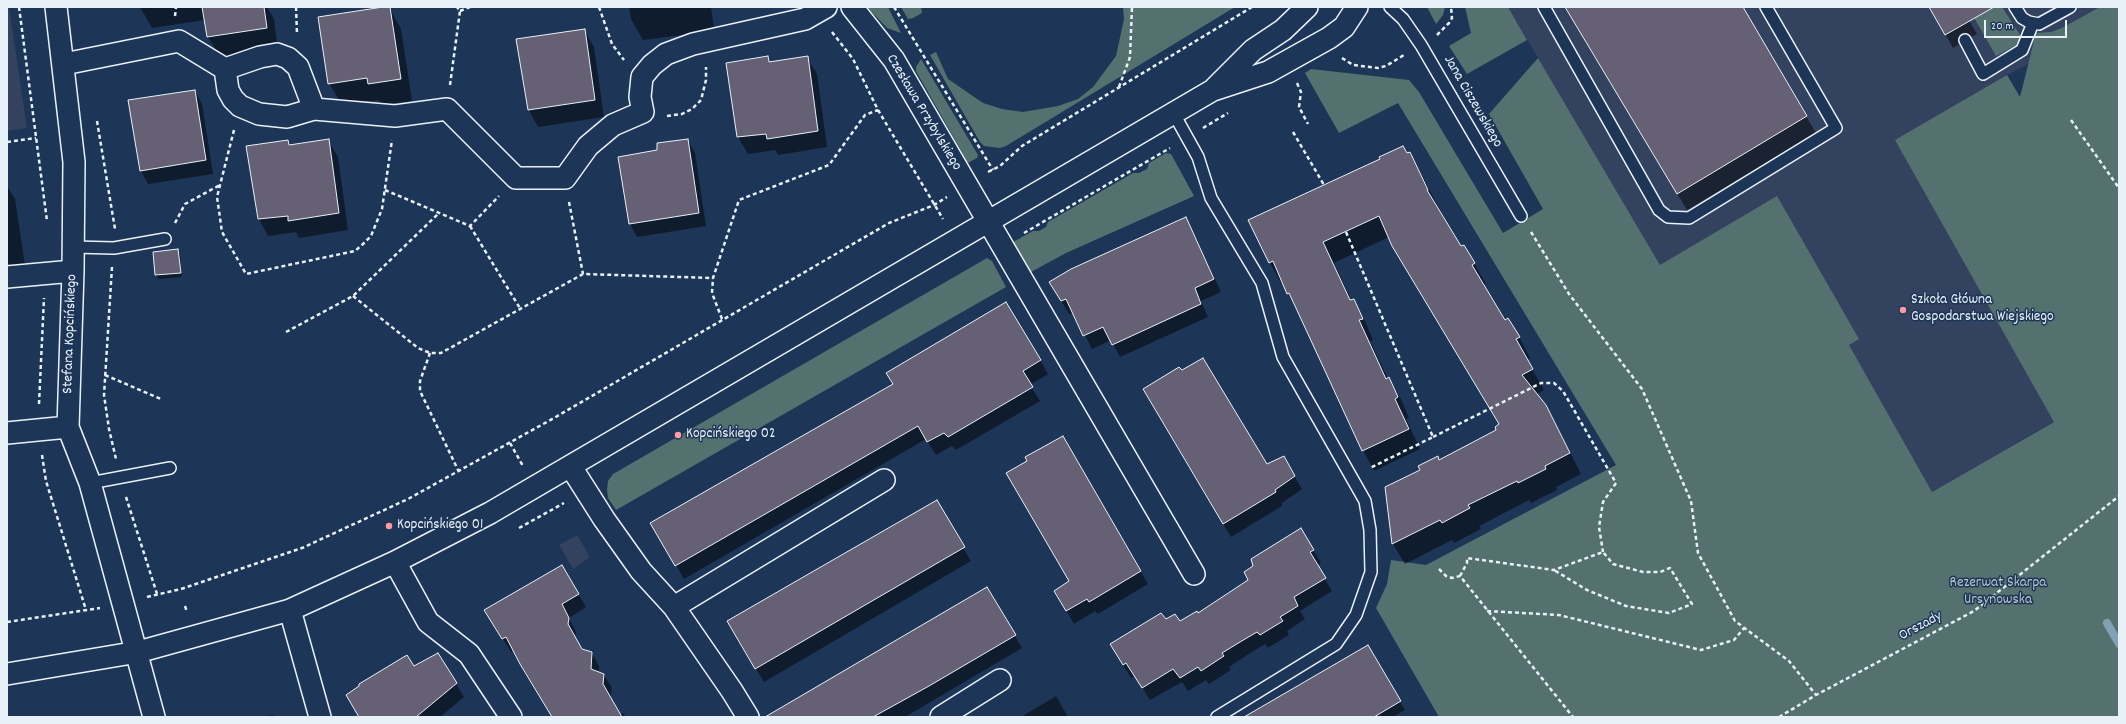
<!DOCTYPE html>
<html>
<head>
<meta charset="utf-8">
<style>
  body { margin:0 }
  #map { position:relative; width:2126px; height:724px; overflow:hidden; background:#1d3557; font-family:Dekko,sans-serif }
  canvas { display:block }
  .frame { position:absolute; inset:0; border:8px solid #e8f1f8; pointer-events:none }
  .scale { position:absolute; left:1984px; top:20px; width:83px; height:18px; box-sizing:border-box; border:2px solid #e8f1f8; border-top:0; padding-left:5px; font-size:12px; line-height:14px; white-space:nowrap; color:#e8f1f8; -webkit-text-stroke:3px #1d3557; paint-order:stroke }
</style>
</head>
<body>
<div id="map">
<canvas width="2126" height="724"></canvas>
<div class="frame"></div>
<div class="scale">20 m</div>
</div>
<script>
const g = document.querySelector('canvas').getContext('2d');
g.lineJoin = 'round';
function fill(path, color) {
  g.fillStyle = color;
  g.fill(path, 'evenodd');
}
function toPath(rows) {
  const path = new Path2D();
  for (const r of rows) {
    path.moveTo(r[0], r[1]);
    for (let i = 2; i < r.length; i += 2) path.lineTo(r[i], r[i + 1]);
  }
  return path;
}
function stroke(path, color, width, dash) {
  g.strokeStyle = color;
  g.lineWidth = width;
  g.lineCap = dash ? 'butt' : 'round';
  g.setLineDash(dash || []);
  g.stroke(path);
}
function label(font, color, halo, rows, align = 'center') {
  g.font = font + ' Dekko,sans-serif';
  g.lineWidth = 3;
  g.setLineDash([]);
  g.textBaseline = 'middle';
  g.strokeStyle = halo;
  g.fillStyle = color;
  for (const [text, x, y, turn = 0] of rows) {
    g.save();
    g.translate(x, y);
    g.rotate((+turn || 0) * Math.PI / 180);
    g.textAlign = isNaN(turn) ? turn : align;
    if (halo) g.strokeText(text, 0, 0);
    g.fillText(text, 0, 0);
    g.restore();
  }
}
const built = toPath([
  [7,7,9,7,27,128,7,131],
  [1508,7,2119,7,2043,60,2029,64,2007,75,2020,97,2119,384,1932,492,1713,355],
  [577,535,590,557,573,569,559,545]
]);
const green = toPath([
  [867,7,888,7,901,33,887,28],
  [901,7,921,7,922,13,913,18,908,19],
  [1123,7,1235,7,1006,146,1000,148,984,146,980,142,930,55,936,52,948,79,983,103,1002,109,1023,112,1058,106,1078,99,1093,87,1116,56,1124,19],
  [1427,7,1445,7,1443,15,1436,24],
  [1465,7,1508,7,1527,40,1467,74,1449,46,1471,33],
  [1968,7,2002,7,2024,41,1996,56],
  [2100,7,2119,7,2119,717,1439,717,1376,608,1387,584,1391,560,1426,565,1616,465,1398,103,1339,133,1305,73,1311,69,1409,80,1419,92,1503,233,1543,209,1489,114,1538,58,1660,265,1777,196,1859,339,1849,345,1932,492,2054,422,1895,140,2007,75,2020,97,2036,33,2051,32,2062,28],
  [921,59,978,155,977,158,968,163,916,71,916,67],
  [1166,153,1171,154,1194,196,1066,253,1031,272,1013,242,1033,231,1039,231,1046,227,1048,222,1133,173,1139,173,1147,169,1149,163],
  [987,258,992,261,1006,287,616,510,608,498,607,490,608,481,613,474]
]);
const shadow = toPath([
  [140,7,267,7,274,19,278,50,221,58,208,37,205,20,152,28],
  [389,7,401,29,412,101,382,105,378,100,342,105,329,83],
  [629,7,711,7,715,36,684,41,681,35,643,40,631,19],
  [1566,7,1741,7,1816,133,1687,210],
  [1930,7,1961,7,1977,34,1953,48],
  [584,30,594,47,604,117,538,127,529,110,518,40],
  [767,57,770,63,807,58,817,74,827,147,778,155,775,150,748,154,738,137,727,64],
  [195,91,202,104,213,174,148,184,141,171],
  [328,140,338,157,348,230,299,238,296,232,268,236,259,219,248,146,288,141,291,146],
  [688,140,695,153,706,226,637,237,630,224,658,151],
  [1410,153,1460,248,1464,246,1486,284,1483,286,1505,322,1519,337,1530,358,1527,360,1544,390,1536,395,1557,427,1581,474,1556,487,1557,490,1531,503,1529,500,1479,526,1481,529,1454,543,1452,540,1405,564,1393,544,1386,488,1497,430,1500,425,1389,237,1334,263,1352,301,1353,300,1365,321,1373,340,1370,341,1388,379,1401,399,1409,418,1406,419,1420,449,1374,471,1363,450,1299,313,1283,282,1281,283,1270,263,1250,220],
  [7,186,15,199,26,272,7,275],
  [1186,218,1221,292,1201,301,1208,317,1120,357,1111,340,1092,349,1074,313,1069,314,1050,282],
  [178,250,180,254,182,277,159,279,156,275,154,253],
  [1040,360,1048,374,1030,385,1040,401,956,450,952,446,936,455,926,439,684,579,652,523,894,384],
  [1181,372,1266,466,1283,457,1302,489,1282,503,1282,506,1231,537,1144,390],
  [1062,437,1148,584,1098,614,1095,611,1074,624,1055,591,1070,582],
  [936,502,971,561,764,682,728,622],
  [1301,530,1321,563,1317,566,1332,591,1300,611,1305,619,1287,631,1289,635,1268,648,1265,644,1247,655,1229,667,1231,670,1209,684,1206,680,1188,691,1182,682,1150,700,1135,676,1131,678,1119,658,1165,621,1180,623,1197,614,1249,580],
  [562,566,586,607,569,618,576,632,575,638,582,650,592,653,599,666,599,673,604,675,612,688,609,704,574,717,553,717,514,650,511,652,493,623],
  [987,588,1022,648,905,717,783,717],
  [1367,646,1405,710,1393,717,1246,717],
  [438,654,464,697,440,717,360,717,414,668],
  [1056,696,1068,717,1021,717],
  [623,713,626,717,616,717],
  [274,715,275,717,258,717]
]);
const stream = toPath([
  [2107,623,2119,644]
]);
const building = toPath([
  [202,7,264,7,267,28,207,37,202,7],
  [383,7,390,7,401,79,368,84,367,78,328,84,318,17,383,7],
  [1565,7,1743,7,1807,116,1677,194,1565,7],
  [1929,7,1994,7,1945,35,1929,7],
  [585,29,595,100,528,110,516,39,585,29],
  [768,56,769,62,808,56,818,131,767,139,766,134,737,137,726,63,768,56],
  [195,90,206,160,140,171,128,100,195,90],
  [329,139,339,213,288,221,288,216,258,219,246,146,288,140,289,145,329,139],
  [688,139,699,213,629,224,618,157,657,150,657,143,688,139],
  [1403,146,1407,153,1410,152,1428,190,1427,190,1461,246,1464,245,1475,263,1472,265,1505,320,1508,318,1520,337,1516,339,1533,369,1522,375,1546,405,1570,453,1545,466,1546,469,1518,483,1517,481,1468,505,1470,508,1442,523,1440,520,1392,544,1385,487,1420,470,1418,466,1438,456,1439,460,1496,430,1495,427,1499,424,1392,246,1379,216,1323,242,1350,300,1354,299,1363,319,1359,320,1386,379,1389,377,1398,397,1395,399,1409,429,1362,451,1289,293,1287,294,1273,261,1269,263,1248,220,1380,159,1379,157,1403,146],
  [1186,217,1214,279,1195,288,1201,304,1112,345,1103,327,1083,336,1066,299,1061,301,1049,282,1071,269,1186,217],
  [178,249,181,273,155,275,153,252,178,249],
  [1006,302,1041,360,1023,371,1033,387,948,437,944,433,927,442,918,426,675,566,650,523,893,384,886,373,1006,302],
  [1203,358,1267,464,1284,456,1295,476,1275,490,1276,492,1223,524,1143,389,1179,367,1182,370,1203,358],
  [1063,436,1141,571,1089,602,1087,599,1066,611,1054,591,1069,581,1006,473,1027,461,1025,457,1063,436],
  [937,500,965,547,755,669,727,621,937,500],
  [1301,528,1314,550,1310,552,1326,578,1294,597,1298,606,1280,617,1283,621,1260,635,1257,632,1240,642,1222,653,1224,656,1201,671,1198,667,1180,678,1173,669,1142,688,1126,663,1123,665,1110,644,1161,613,1166,619,1175,614,1180,621,1197,611,1198,613,1248,580,1244,572,1253,566,1251,559,1301,528],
  [562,565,579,594,562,604,569,618,568,624,582,649,592,652,591,669,604,674,603,684,622,717,552,717,520,664,506,637,502,639,484,610,562,565],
  [987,587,1016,635,929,686,873,717,765,717,987,587],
  [1368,645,1401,701,1374,717,1244,717,1368,645],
  [438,653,457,683,416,717,359,717,346,695,359,686,359,684,407,655,414,666,438,653]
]);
const path = toPath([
  [19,7,47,221],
  [296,7,297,34],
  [599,7,612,44,624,60],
  [894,7,993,170],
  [460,11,470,7],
  [175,16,176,7],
  [832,32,853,59,878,110,943,219],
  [1437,35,1449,23,1452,18,1451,7],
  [1342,58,1353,65,1378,68,1386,66,1404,55],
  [1297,83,1301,92,1299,107,1308,124],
  [450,85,460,11,457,7],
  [1119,87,1130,57,1132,7],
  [667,116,682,114,692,109,701,100,706,80,706,67],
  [2071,120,2119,188],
  [97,121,115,229],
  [1203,128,1228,113],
  [234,130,217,197,222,232,246,274,355,251,363,244,371,236,382,209,392,140],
  [1293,132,1324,185],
  [7,142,36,138],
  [988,172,1000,166,1022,146,1252,7],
  [385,190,470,226,499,196],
  [569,202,583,274],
  [175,223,185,204,220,185],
  [470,226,521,310],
  [1346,232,1433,437,1370,468],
  [1531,232,1569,294,1642,389,1691,501,1698,553,1735,621,1789,661,1816,695],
  [1024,233,1170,148],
  [112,267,104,395,109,429,116,459],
  [353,296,418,348,430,353,441,353,583,274,713,278],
  [722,319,712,293,713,278,739,200,829,165,865,115,878,110],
  [286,332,353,296,439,213],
  [430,353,420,381,420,391,459,472],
  [105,375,161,399],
  [39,404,44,298],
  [1433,437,1541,383,1554,383,1563,391,1616,483,1603,502,1599,527,1603,552],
  [510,443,523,466],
  [42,455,46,481,86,610],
  [126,497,157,594],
  [519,528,564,503],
  [1439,569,1446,576,1452,578,1460,576,1573,717],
  [1460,576,1467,563,1467,558,1554,570,1603,552,1613,564,1643,572,1660,572,1670,568,1692,604,1669,613,1626,606,1587,590,1554,570],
  [147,597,181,589,302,548,408,499,554,418,889,223,934,205,947,197],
  [185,606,187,612],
  [1487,611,1559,615,1701,650,1734,640,1744,628],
  [7,622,100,608],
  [1779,717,1816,695,1974,611,2119,496]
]);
const service = toPath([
  [1390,7,1403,19,1421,45,1521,216],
  [1544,7,1659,210,1668,217,1689,218,1836,128,1766,7],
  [2015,7,2022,18,2029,22,2039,24,2070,7],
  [1965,40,1983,74,2022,50,2033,23],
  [1174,114,1198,157,1211,198,1262,283,1283,357,1365,501,1370,530,1371,572,1356,615,1336,644,1217,717],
  [73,247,114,248,165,239],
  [90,483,170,468]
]);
const minor = toPath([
  [56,7,74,162,73,271,68,427,90,483,154,717],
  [852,7,894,60,1194,574],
  [64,64,179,41,225,69,228,90,233,99,240,106,259,114,287,117,314,109,395,116,447,109,516,178,565,178,588,146,613,125,643,112,640,97,642,77,652,65,666,54,693,44,805,19,826,7],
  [225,69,260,57,277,54,288,58,298,67,314,109],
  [1215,88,1253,50,1283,30,1307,7],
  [7,277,73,271],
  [7,433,68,427],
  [571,467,604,519,641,571,674,607,732,691,748,717],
  [395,562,428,622,469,654,511,717],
  [674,607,884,480],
  [290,610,320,717],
  [7,674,138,652,290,610,395,562,490,513,1213,90,1268,72,1329,38,1344,27,1357,7],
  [941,717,1000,680]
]);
const markers = [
  [1903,310,4,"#ff9aa2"],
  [678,435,4,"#ff9aa2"],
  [389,526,4,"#ff9aa2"]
];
const streetNames = [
  ["Jana Ciszewskiego",1472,102,60],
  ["Czesława Przybylskiego",923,113,59],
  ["Stefana Kopcińskiego",71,334,-88],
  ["Orszady",1921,627,-28]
];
const poiNames = [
  ["Szkoła Główna",1911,301],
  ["Gospodarstwa Wiejskiego",1911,318],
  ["Kopcińskiego 02",686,435],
  ["Kopcińskiego 01",397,526]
];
const parkNames = [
  ["Rezerwat Skarpa",1998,584],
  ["Ursynowska",1998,601]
];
fill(built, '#33425f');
fill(green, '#54716f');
fill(shadow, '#0007');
stroke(stream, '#83a0b4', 8);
fill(building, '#656073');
stroke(building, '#e8f1f8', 1);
stroke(service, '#e8f1f8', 14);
stroke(minor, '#e8f1f8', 24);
stroke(path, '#e8f1f8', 2.5, [4, 3]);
stroke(service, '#1d3557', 11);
stroke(minor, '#1d3557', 21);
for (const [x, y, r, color] of markers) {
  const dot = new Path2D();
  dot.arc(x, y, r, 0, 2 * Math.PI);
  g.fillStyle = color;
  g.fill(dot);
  stroke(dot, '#1d3557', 1.5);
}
label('15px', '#e8f1f8', '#1d3557', streetNames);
label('15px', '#e8f1f8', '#1d3557', poiNames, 'left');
label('15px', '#b4c4c8', '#1d3557', parkNames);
</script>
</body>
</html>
